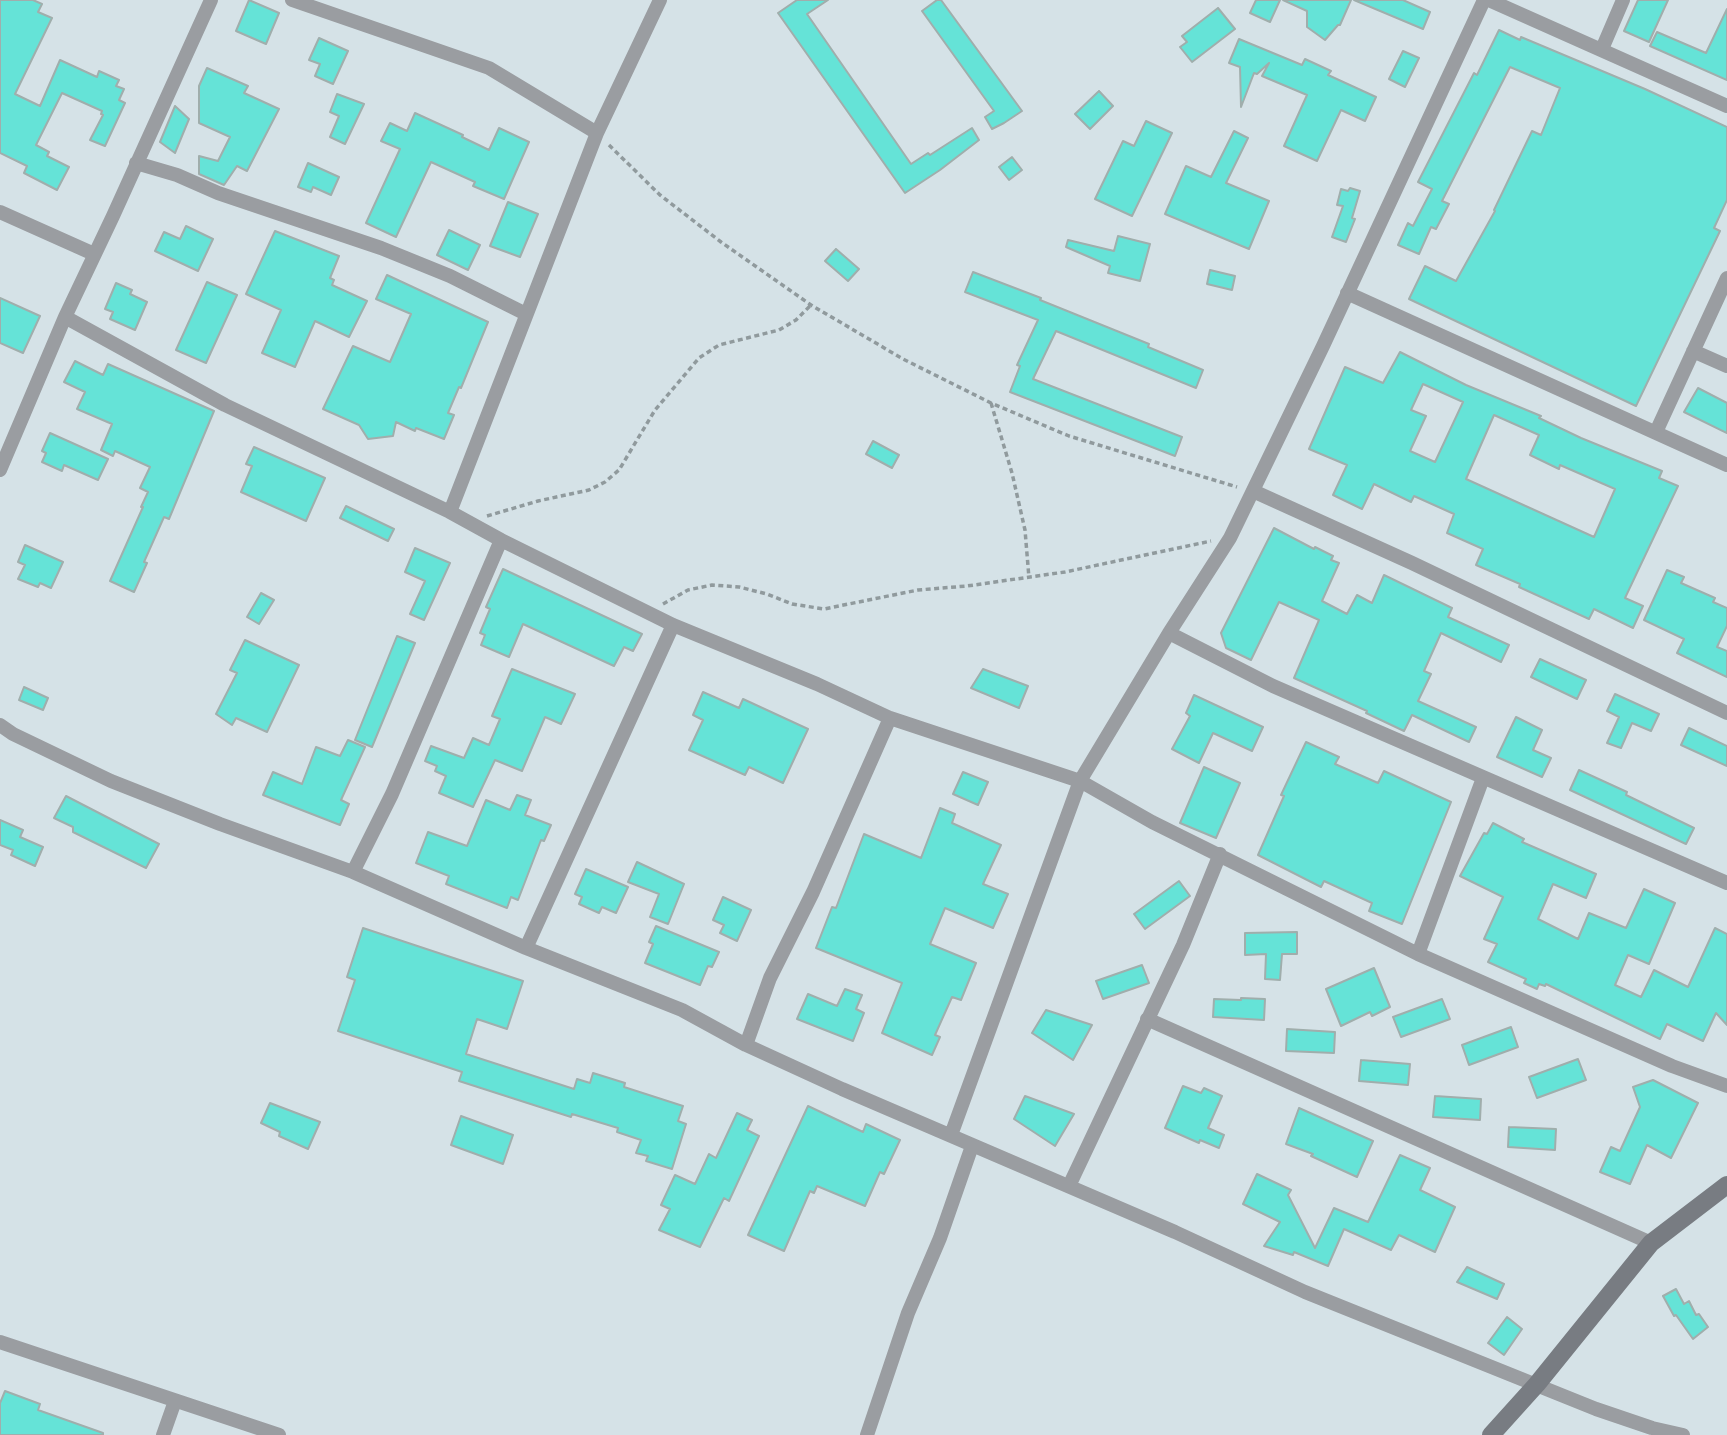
<!DOCTYPE html>
<html>
<head>
<meta charset="utf-8">
<style>
  body { margin:0 }
  canvas { display:block; background:#d5e2e7 }
</style>
</head>
<body>
<canvas width="1727" height="1435"></canvas>
<script>
const g = document.querySelector('canvas').getContext('2d');
g.lineJoin = 'round';
function fill(path, color) {
  g.fillStyle = color;
  g.fill(path, 'evenodd');
}
function toPath(rows) {
  const path = new Path2D();
  for (const r of rows) {
    path.moveTo(r[0], r[1]);
    for (let i = 2; i < r.length; i += 2) path.lineTo(r[i], r[i + 1]);
  }
  return path;
}
function stroke(path, color, width, dash) {
  g.strokeStyle = color;
  g.lineWidth = width;
  g.lineCap = dash ? 'butt' : 'round';
  g.setLineDash(dash || []);
  g.stroke(path);
}
const building = toPath([
  [0,0,33,0,42,4,38,12,52,18,15,94,40,106,60,60,97,77,99,71,119,80,116,86,124,89,119,100,125,103,105,146,90,140,103,115,101,114,102,111,62,93,36,145,49,152,47,156,69,167,57,190,24,173,27,166,0,153,0,0],
  [249,0,279,13,266,44,236,31,249,0],
  [797,0,828,0,807,14,911,164,928,153,930,155,972,128,979,140,940,170,905,193,778,13,797,0],
  [937,0,941,0,1022,111,1004,123,992,129,985,117,994,111,922,11,937,0],
  [1256,0,1280,0,1270,22,1250,13,1256,0],
  [1283,0,1351,0,1340,25,1338,25,1325,40,1307,27,1307,11,1283,0],
  [1354,0,1403,0,1430,12,1423,29,1354,0],
  [1638,0,1668,0,1649,42,1624,31,1638,0],
  [1218,8,1235,29,1192,62,1180,47,1187,42,1182,36,1218,8],
  [1727,9,1727,80,1650,46,1657,32,1706,53,1727,9],
  [1499,30,1520,40,1521,37,1645,89,1727,127,1727,200,1714,228,1720,231,1636,406,1409,299,1425,266,1456,281,1495,211,1494,210,1532,131,1541,135,1560,88,1510,67,1442,201,1449,204,1436,229,1431,227,1419,254,1398,245,1408,223,1413,226,1432,189,1418,182,1474,73,1477,75,1499,30],
  [319,38,348,51,333,84,315,76,320,64,309,60,319,38],
  [1239,39,1302,65,1305,59,1331,71,1328,75,1376,97,1365,121,1341,110,1317,161,1284,146,1307,95,1262,76,1269,63,1257,74,1254,73,1241,107,1240,67,1229,63,1239,39],
  [1403,51,1419,58,1405,87,1389,79,1403,51],
  [207,68,248,86,244,93,279,109,247,171,237,166,224,185,199,174,199,156,218,161,230,137,199,123,199,86,207,68],
  [1099,91,1113,106,1090,129,1075,114,1099,91],
  [337,94,364,104,345,144,330,137,339,116,330,112,337,94],
  [175,106,189,119,175,153,160,142,175,106],
  [415,113,463,135,462,137,489,150,499,128,529,142,504,199,473,186,475,182,431,162,396,237,366,223,400,149,381,141,390,123,407,131,415,113],
  [1146,121,1172,133,1132,216,1095,199,1123,141,1134,146,1146,121],
  [1234,131,1248,138,1226,183,1269,201,1249,249,1165,214,1186,166,1211,177,1234,131],
  [1012,157,1022,170,1009,180,999,167,1012,157],
  [308,163,339,177,331,195,313,187,311,192,298,187,308,163],
  [1350,188,1360,191,1352,218,1355,219,1346,242,1332,237,1343,206,1337,205,1341,189,1348,191,1350,188],
  [508,202,538,214,520,257,490,246,508,202],
  [186,226,213,239,198,271,155,251,164,232,180,239,186,226],
  [449,230,480,245,468,270,437,255,449,230],
  [275,231,339,256,330,278,334,280,332,285,367,301,349,337,315,321,295,367,262,353,281,310,246,294,275,231],
  [1118,236,1150,244,1140,281,1108,273,1110,266,1066,247,1068,240,1114,251,1118,236],
  [836,249,859,269,848,281,825,261,836,249],
  [1210,270,1235,276,1232,290,1207,284,1210,270],
  [973,272,1041,298,1040,300,1149,344,1148,347,1203,370,1196,388,1056,331,1033,379,1182,437,1175,456,1010,392,1020,366,1017,365,1038,320,965,292,973,272],
  [387,275,488,322,461,388,459,387,448,413,454,415,444,439,416,428,415,431,396,422,393,436,368,439,359,425,323,409,353,346,390,362,411,314,376,299,387,275],
  [207,282,237,295,206,363,176,350,207,282],
  [116,283,132,290,130,294,147,302,135,330,110,319,113,312,105,309,116,283],
  [0,298,40,316,23,353,0,343,0,298],
  [1400,352,1466,385,1541,416,1539,418,1581,438,1662,471,1659,478,1678,486,1625,598,1643,606,1633,628,1594,609,1589,619,1519,587,1520,584,1476,565,1483,549,1447,533,1454,514,1414,496,1411,502,1374,484,1362,509,1333,495,1347,465,1309,449,1345,367,1383,383,1400,352],
  [1423,384,1463,402,1435,462,1410,451,1426,416,1411,410,1423,384],
  [1494,415,1539,435,1530,455,1559,469,1560,465,1615,489,1594,537,1466,479,1494,415],
  [75,361,103,375,108,364,214,411,169,519,164,517,144,562,147,563,134,592,110,581,143,507,141,507,148,492,140,488,150,467,115,451,113,456,101,450,112,424,77,409,85,392,64,382,75,361],
  [1698,388,1727,403,1727,433,1684,412,1698,388],
  [50,433,108,459,98,480,64,465,62,471,42,462,46,453,42,451,50,433],
  [873,441,899,455,892,468,866,454,873,441],
  [254,447,325,478,306,521,241,492,252,466,246,464,254,447],
  [346,506,394,529,388,541,340,518,346,506],
  [1274,528,1314,549,1315,547,1333,556,1331,560,1339,563,1322,601,1347,614,1357,595,1372,603,1384,575,1452,608,1448,617,1509,645,1501,662,1441,633,1424,671,1431,674,1418,701,1476,727,1469,742,1412,715,1404,731,1366,713,1367,711,1294,678,1319,620,1279,602,1251,660,1226,648,1221,633,1274,528],
  [25,545,63,562,51,588,40,583,38,587,18,579,25,565,18,562,25,545],
  [415,548,450,563,424,620,410,614,425,581,405,572,415,548],
  [503,569,642,634,633,651,624,647,614,666,523,624,509,657,481,645,485,635,480,633,490,609,486,607,503,569],
  [1667,570,1684,577,1681,583,1715,598,1713,602,1727,608,1727,626,1717,647,1727,651,1727,677,1677,653,1684,639,1644,620,1667,570],
  [261,593,274,600,259,624,247,617,261,593],
  [397,636,415,643,372,747,355,740,397,636],
  [245,640,299,665,267,732,236,718,232,725,216,714,237,673,230,670,245,640],
  [1540,659,1586,680,1577,699,1531,677,1540,659],
  [512,669,575,694,561,724,545,717,522,771,495,760,473,807,439,793,446,776,435,771,437,766,425,761,431,746,464,758,473,738,489,745,500,719,492,716,512,669],
  [983,669,1028,686,1019,708,971,688,983,669],
  [24,687,48,698,43,710,19,700,24,687],
  [703,692,739,708,743,699,808,729,783,783,749,767,745,775,689,750,703,720,693,715,703,692],
  [1615,694,1659,714,1651,731,1632,723,1621,748,1607,743,1619,717,1607,711,1615,694],
  [1194,695,1263,727,1252,751,1213,733,1199,763,1172,749,1190,716,1186,713,1194,695],
  [1516,717,1542,730,1533,750,1551,758,1542,777,1497,757,1516,717],
  [1689,728,1727,746,1727,766,1681,745,1689,728],
  [348,740,365,747,341,800,349,804,340,825,263,795,273,772,302,784,316,747,340,756,348,740],
  [1306,742,1339,757,1335,764,1378,783,1384,771,1451,802,1402,924,1369,911,1372,903,1324,881,1321,887,1258,855,1284,796,1281,795,1306,742],
  [1204,767,1240,783,1216,838,1180,823,1204,767],
  [1579,770,1627,792,1626,795,1694,828,1686,844,1570,790,1579,770],
  [963,772,988,782,978,805,953,794,963,772],
  [517,795,531,800,525,815,551,825,544,841,541,840,518,900,511,897,507,908,446,884,449,876,416,863,428,832,467,846,486,800,510,810,517,795],
  [66,796,159,844,146,868,73,832,73,827,54,818,66,796],
  [940,808,955,814,952,823,1001,845,983,884,1008,894,993,928,945,908,930,944,976,963,961,1000,952,997,935,1035,940,1037,932,1055,882,1033,902,983,816,948,832,907,836,908,864,834,921,858,940,808],
  [0,820,23,830,20,837,43,847,35,866,11,855,13,850,0,845,0,820],
  [1493,823,1524,839,1522,842,1596,874,1586,898,1553,884,1538,919,1578,939,1589,913,1626,928,1644,889,1675,903,1649,964,1628,955,1615,985,1641,997,1654,970,1688,987,1715,928,1727,934,1727,1025,1716,1013,1703,1041,1667,1024,1660,1039,1546,984,1545,986,1539,984,1537,989,1524,983,1526,979,1488,962,1497,944,1484,939,1503,897,1460,876,1484,833,1487,834,1493,823],
  [637,862,684,884,668,924,650,917,659,894,628,882,637,862],
  [586,869,628,887,616,913,602,907,599,913,579,904,582,897,575,894,586,869],
  [1179,881,1190,896,1145,929,1134,914,1179,881],
  [723,897,751,910,737,941,720,933,724,925,713,920,723,897],
  [656,926,719,952,712,967,708,966,700,985,645,963,653,944,649,942,656,926],
  [363,928,523,981,507,1029,477,1019,466,1054,574,1089,577,1079,590,1083,593,1073,625,1083,624,1087,683,1106,678,1121,686,1124,672,1169,646,1161,648,1156,636,1153,641,1140,617,1132,618,1128,572,1114,571,1117,459,1081,462,1072,338,1031,355,980,347,977,363,928],
  [1297,932,1297,954,1282,954,1280,980,1265,979,1266,954,1245,955,1245,933,1297,932],
  [1142,965,1149,983,1103,999,1096,981,1142,965],
  [1374,968,1390,1007,1372,1016,1370,1012,1341,1026,1326,989,1374,968],
  [845,989,862,995,856,1009,864,1013,853,1041,797,1019,808,994,837,1006,845,989],
  [1241,998,1265,999,1264,1020,1213,1017,1214,999,1241,1000,1241,998],
  [1442,999,1450,1019,1401,1037,1393,1017,1442,999],
  [1046,1010,1092,1025,1073,1060,1032,1033,1046,1010],
  [1511,1027,1518,1047,1469,1065,1462,1045,1511,1027],
  [1287,1029,1335,1032,1334,1053,1286,1051,1287,1029],
  [1578,1059,1586,1080,1537,1098,1529,1077,1578,1059],
  [1361,1060,1410,1064,1408,1085,1359,1081,1361,1060],
  [1653,1080,1698,1103,1671,1158,1647,1145,1630,1184,1600,1172,1611,1147,1620,1151,1640,1107,1633,1087,1653,1080],
  [1183,1086,1201,1093,1204,1088,1222,1096,1208,1128,1224,1135,1219,1148,1200,1140,1199,1143,1165,1128,1183,1086],
  [1025,1096,1074,1114,1055,1146,1014,1119,1025,1096],
  [1435,1096,1481,1099,1480,1120,1433,1117,1435,1096],
  [270,1103,320,1122,308,1149,279,1136,280,1132,261,1123,270,1103],
  [808,1106,863,1132,866,1124,900,1140,884,1174,880,1172,865,1206,817,1186,814,1193,810,1191,784,1251,748,1235,808,1106],
  [1299,1108,1373,1141,1357,1177,1311,1156,1313,1154,1286,1144,1299,1108],
  [737,1113,752,1120,747,1130,759,1136,729,1201,724,1198,700,1247,659,1230,670,1209,661,1205,675,1175,695,1184,709,1154,716,1158,737,1113],
  [461,1116,513,1135,503,1164,451,1145,461,1116],
  [1509,1127,1556,1129,1555,1150,1508,1147,1509,1127],
  [1400,1155,1430,1168,1420,1190,1455,1207,1435,1252,1399,1235,1391,1250,1344,1229,1328,1266,1294,1252,1293,1255,1264,1246,1280,1222,1243,1204,1257,1174,1291,1190,1288,1195,1315,1248,1334,1208,1368,1222,1400,1155],
  [1467,1267,1504,1284,1497,1299,1457,1282,1467,1267],
  [1676,1289,1684,1304,1689,1301,1696,1315,1699,1314,1708,1327,1693,1339,1676,1315,1674,1316,1663,1296,1676,1289],
  [1507,1317,1522,1329,1504,1355,1488,1343,1507,1317],
  [5,1391,40,1404,38,1410,103,1433,103,1435,0,1435,0,1403,5,1391]
]);
const path = toPath([
  [609,145,660,195,721,242,811,305,903,359,991,403,1069,436,1237,487],
  [991,403,1012,473,1025,530,1029,578],
  [487,516,538,501,589,490,605,482,619,470,655,410,699,358,719,345,779,330,796,320,811,305],
  [663,604,688,590,712,585,739,587,767,594,792,604,824,609,918,590,967,586,1065,572,1211,541]
]);
const minor = toPath([
  [292,0,489,68,597,133],
  [660,0,597,133,450,512,501,540,673,625,817,684,890,718,1080,781,1152,822,1418,954,1672,1066,1727,1086],
  [1489,0,1727,106],
  [1602,49,1623,0],
  [136,163,177,175,218,193,381,248,450,276,526,314],
  [0,212,94,254],
  [1347,293,1727,465],
  [65,317,225,405,450,512],
  [1693,351,1727,366],
  [1656,432,1727,278],
  [0,470,65,317,113,216,211,0],
  [1253,491,1412,563,1727,713],
  [1169,633,1273,686,1727,883],
  [0,725,13,734,111,781,220,824,353,872,526,948,682,1010,746,1045,842,1089,1175,1232,1305,1292,1596,1409,1652,1428,1683,1435],
  [353,872,392,794,501,540],
  [526,948,673,625],
  [1418,954,1483,778],
  [1147,1019,1651,1243],
  [746,1045,770,978,813,892,890,718],
  [951,1135,1080,781,1169,633,1230,538,1323,346,1484,0],
  [1069,1186,1183,945,1220,854],
  [0,1342,279,1435],
  [163,1435,175,1401],
  [867,1435,908,1313,940,1238,972,1146]
]);
const secondary = toPath([
  [1491,1435,1537,1384,1651,1243,1727,1185]
]);
fill(building, '#65e3d7');
stroke(building, '#a0aeac', 2);
stroke(path, '#909a9d', 3.5, [5, 3.5]);
stroke(minor, '#9a9da1', 14);
stroke(secondary, '#787c82', 18);
</script>
</body>
</html>
